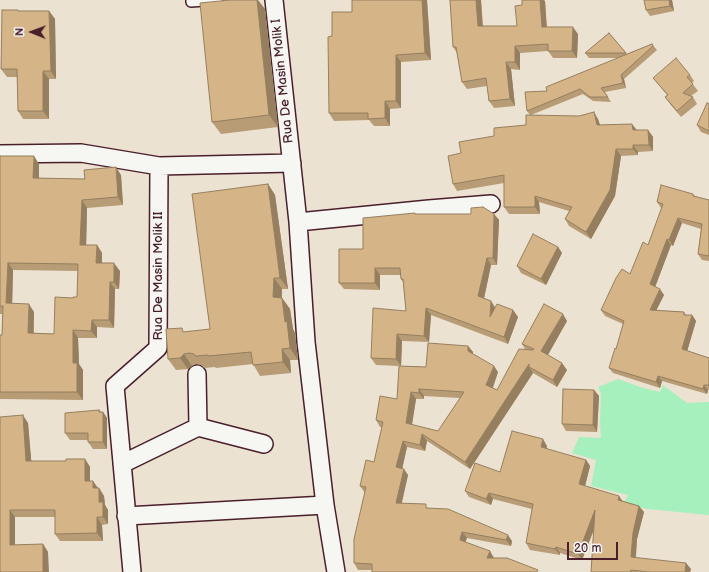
<!DOCTYPE html>
<html>
<head>
<meta charset="utf-8">
<style>
  body { margin:0 }
  #map { position:relative; width:709px; height:572px; overflow:hidden; background:#ece2d2; font-family:"Balsamiq Sans",sans-serif }
  canvas { display:block }
  .north { position:absolute; left:12px; top:12px; width:40px; height:40px; -webkit-text-stroke:3px #f6f6f2; paint-order:stroke; rotate:271deg; font-size:11px; font-weight:700; line-height:16px; text-align:center; color:#4a1f2b }
  .north::after { content:''; display:block; margin:auto; width:14px; height:18px; background:#4a1f2b; clip-path:polygon(50% 0,100% 100%,50% 72%,0 100%) }
  .scale { position:absolute; left:567px; top:542px; width:51px; height:18px; box-sizing:border-box; border:2px solid #4a1f2b; border-top:0; padding-left:5px; font-size:12px; line-height:14px; white-space:nowrap; color:#4a1f2b; -webkit-text-stroke:3px #f6f6f2; paint-order:stroke }
</style>
</head>
<body>
<div id="map">
<canvas width="709" height="572"></canvas>
<div class="north">N</div>
<div class="scale">20 m</div>
</div>
<script>
const g = document.querySelector('canvas').getContext('2d');
g.lineJoin = 'round';
function fill(path, color) {
  g.fillStyle = color;
  g.fill(path, 'evenodd');
}
function toPath(rows) {
  const path = new Path2D();
  for (const r of rows) {
    path.moveTo(r[0], r[1]);
    for (let i = 2; i < r.length; i += 2) path.lineTo(r[i], r[i + 1]);
  }
  return path;
}
function stroke(path, color, width, dash) {
  g.strokeStyle = color;
  g.lineWidth = width;
  g.lineCap = dash ? 'butt' : 'round';
  g.setLineDash(dash || []);
  g.stroke(path);
}
function label(font, color, halo, rows, align = 'center') {
  g.font = font + ' "Balsamiq Sans",sans-serif';
  g.lineWidth = 3.5;
  g.setLineDash([]);
  g.textBaseline = 'middle';
  g.strokeStyle = halo;
  g.fillStyle = color;
  for (const [text, x, y, turn = 0] of rows) {
    g.save();
    g.translate(x, y);
    g.rotate((+turn || 0) * Math.PI / 180);
    g.textAlign = isNaN(turn) ? turn : align;
    if (halo) g.strokeText(text, 0, 0);
    g.fillText(text, 0, 0);
    g.restore();
  }
}
const green = toPath([
  [618,379,640,387,660,392,663,385,687,403,709,402,709,515,647,509,624,503,628,495,591,486,596,460,572,453,579,437,601,438,600,422,601,394,598,387]
]);
const lane = toPath([
  [191,0,191,2,218,0]
]);
const street = toPath([
  [0,154,81,153,159,166],
  [298,222,429,209,491,204],
  [198,427,264,444],
  [122,464,198,427,197,374],
  [325,505,336,572],
  [126,516,325,505,306,342,298,222,274,0],
  [132,572,115,386,158,348,159,166,292,163]
]);
const wall = toPath([
  [427,0,431,60,401,62,401,108,390,109,390,126,374,126,369,120,334,121,329,113,332,36,352,12],
  [450,0,481,0,483,26,517,26,522,5,545,1,547,27,578,34,577,58,553,58,548,51,520,53,520,70,511,69,515,106,494,108,489,101,487,86,467,89,462,82,457,53,453,47],
  [672,0,674,11,650,16,646,10],
  [265,9,278,127,221,134,212,122],
  [18,10,18,11,49,11,55,19,56,79,49,79,49,119,23,119,18,111,17,77,7,77,1,69],
  [609,33,627,54,652,44,657,50,624,79,626,88,605,92,611,102,593,101,583,94,531,115,598,119,600,125,632,124,637,130,648,130,653,137,653,151,638,152,638,155,621,156,615,196,591,239,569,226,565,219,569,211,539,202,540,214,509,214,504,207,504,183,457,191,453,184,461,153,494,136,526,125,530,115,527,111,547,91,619,58,589,58,585,53],
  [690,75,694,81,692,83,698,91,691,96,693,97,697,104,681,117,670,104,665,97,667,95,653,78],
  [709,104,709,135,701,132,697,125],
  [0,156,39,164,39,178,85,179,121,175,123,205,87,208,86,245,97,245,102,253,102,263,120,271,119,289,115,289,114,328,97,327,97,338,78,338,79,364,83,370,83,400,0,399,0,335,2,335,2,314,0,314],
  [13,270,78,271,77,297,73,298,54,334,34,333,34,312,12,303],
  [268,184,275,195,288,289,282,289,282,298,290,309,293,329,295,333,298,360,290,360,291,373,260,376,253,364,216,368,215,367,204,368,201,365,196,364,192,366,188,369,176,370,168,359,185,332,210,329],
  [693,194,695,196,709,200,709,261,702,260,698,254,701,229,682,223,673,246,671,245,655,287,664,295,656,310,684,312,686,315,692,315,696,321,687,351,709,358,709,390,708,390,707,394,662,381,660,388,613,373,609,368,616,349,623,324,605,316,601,310,630,274,648,245,662,208,661,208,657,202],
  [416,214,494,214,499,220,497,265,491,265,484,299,491,301,495,307,513,310,518,317,508,344,431,315,429,342,402,341,401,366,426,367,468,346,473,352,473,354,498,372,493,388,497,390,525,349,522,344,567,321,548,355,567,370,557,387,533,373,470,469,427,441,425,451,407,447,402,469,408,475,402,503,429,508,512,541,511,546,467,538,372,570,358,570,354,563,365,493,360,486,374,462,382,427,380,427,376,420,397,399,399,366,376,365,371,358,406,311,403,282,401,279,401,275,380,275,380,290,344,289,339,283,363,249],
  [424,396,460,398,438,431,412,425,416,399,424,399],
  [558,247,562,253,546,285,521,273,517,266],
  [594,390,599,396,597,432,566,431,562,424],
  [99,410,100,412,103,412,107,418,107,449,93,449,88,442,88,440,70,440,65,433],
  [0,417,28,423,31,461,66,461,85,459,90,467,90,481,98,488,99,488,104,496,105,505,108,510,108,524,102,525,103,541,60,541,55,534,55,517,15,517,15,545,43,544,48,552,0,572],
  [547,446,546,449,586,460,590,466,585,486,623,501,639,506,644,512,637,539,636,558,691,569,690,572,591,572,594,530,582,560,560,553,560,555,530,550,526,543,532,509,493,499,491,505,469,497,465,491,500,472]
]);
const shadedWall = toPath([
  [257,0,258,0,265,9,278,127,269,115],
  [422,0,427,0,431,60,425,53],
  [476,0,481,0,483,33,478,26],
  [540,0,544,0,545,1,547,34,542,27],
  [669,0,672,0,674,11,670,6],
  [49,11,55,19,56,79,51,71],
  [573,27,578,34,577,58,572,51],
  [515,46,520,53,520,70,515,62],
  [396,55,401,62,401,108,396,101],
  [506,62,511,69,515,106,510,99],
  [43,71,49,79,49,119,43,111],
  [621,75,624,79,626,88,623,83],
  [385,101,390,109,390,126,385,118],
  [594,112,598,119,602,131,597,125],
  [632,124,637,131,633,130],
  [648,130,653,137,653,151,649,145],
  [633,145,638,152,638,155,633,149],
  [616,149,621,156,615,196,591,239,586,232],
  [34,156,39,164,39,185,33,178],
  [116,167,121,175,123,205,118,197],
  [268,184,275,195,288,289,280,278],
  [535,196,539,202,540,214,535,207],
  [82,200,87,208,86,252,80,245],
  [494,214,499,220,497,265,493,258],
  [678,218,682,223,673,246,669,240],
  [667,239,671,245,654,290,650,284],
  [97,245,102,253,102,270,96,263],
  [558,247,562,253,546,285,541,279],
  [487,258,491,265,483,303,478,296],
  [8,263,13,270,12,311,6,303],
  [114,263,120,271,119,289,114,282],
  [375,268,380,275,380,290,375,283],
  [274,278,282,289,281,309,273,297],
  [110,282,115,289,114,328,109,320],
  [660,289,664,295,654,315,650,310],
  [282,298,290,309,293,329,295,333,298,360,290,348,285,322],
  [491,301,495,308,490,317],
  [29,304,34,312,33,341,28,333],
  [426,308,431,315,429,342,424,336],
  [513,310,518,317,508,344,504,337],
  [563,314,567,321,546,358,541,351],
  [692,315,696,321,686,355,682,349],
  [92,320,97,327,97,338,91,331],
  [73,330,78,338,79,364,83,370,83,400,77,392,73,363],
  [397,334,402,341,401,366,396,359],
  [468,346,473,352,472,358,468,351],
  [282,349,290,360,291,373,283,362],
  [184,354,192,366,188,369,180,358],
  [562,363,567,370,557,387,553,380],
  [529,364,529,367,533,373,470,469,465,462],
  [494,366,498,372,491,392,486,385],
  [658,376,662,381,660,388,656,382],
  [704,385,708,390,707,394,703,389],
  [419,389,424,396,424,399,419,393],
  [594,390,599,396,597,432,593,425],
  [411,392,416,399,411,430,406,423],
  [99,410,103,415,103,412,107,418,107,449,103,442],
  [23,415,28,423,32,469,26,461],
  [422,434,427,441,425,451,420,445],
  [543,439,547,446,545,454,541,447],
  [403,441,407,447,401,474,396,467],
  [85,459,90,467,90,489,85,481],
  [586,460,590,466,584,490,579,484],
  [404,469,408,475,400,509,396,503],
  [93,481,98,488,93,488],
  [99,488,104,496,105,505,108,510,108,524,103,517,99,502],
  [489,493,493,499,491,505,486,499],
  [619,496,624,503,618,500],
  [639,506,644,512,637,539,635,564,631,557,633,533],
  [10,510,15,517,15,552,10,545],
  [595,510,599,516,582,560,578,554],
  [97,517,102,525,103,541,97,533],
  [462,532,467,538,464,547,460,540],
  [508,535,512,541,511,546,506,540],
  [43,544,48,552,49,572,43,572],
  [556,547,560,553,560,555,555,549],
  [490,551,494,558,487,558],
  [686,563,691,569,690,572,685,572]
]);
const building = toPath([
  [230,0,257,0,269,115,212,122,200,3,230,0],
  [352,0,422,0,425,53,396,55,396,101,385,101,385,118,368,119,368,113,329,113,328,37,332,36,332,12,352,12,352,0],
  [450,0,476,0,478,26,517,26,515,6,522,5,522,0,540,0,542,27,573,27,572,51,548,51,548,44,515,46,515,62,506,62,510,99,489,101,486,78,462,82,456,47,453,47,450,0],
  [644,0,669,0,670,6,646,10,644,0],
  [2,10,18,10,18,11,49,11,51,71,43,71,43,111,18,111,17,69,1,69,2,10],
  [609,33,626,53,585,53,609,33],
  [652,44,653,46,621,75,623,83,601,88,608,97,590,97,580,89,527,111,525,92,547,91,546,87,652,44],
  [676,58,690,75,687,77,693,84,683,93,693,97,677,111,665,97,668,95,653,78,676,58],
  [707,103,709,104,709,131,697,125,707,103],
  [594,112,597,125,632,124,633,130,648,130,649,145,633,145,633,149,616,149,610,190,586,232,565,219,572,207,535,196,535,207,504,207,504,175,453,184,448,156,461,153,459,142,494,136,494,128,526,125,526,115,579,116,594,112],
  [0,156,34,156,33,178,85,179,84,170,116,167,118,197,82,200,80,245,97,245,96,263,114,263,114,282,110,282,109,320,92,320,91,331,73,330,73,363,77,363,77,392,0,392,0,335,2,335,3,306,0,306,0,156],
  [8,263,78,264,77,297,73,297,73,298,55,297,54,334,28,333,29,304,6,303,8,263],
  [268,184,280,278,274,278,273,297,282,298,285,322,287,321,290,348,282,349,283,362,253,365,251,352,208,356,208,355,196,356,194,354,189,353,184,354,180,358,168,359,166,329,182,328,183,332,210,329,192,194,268,184],
  [661,185,693,194,693,196,709,200,709,256,698,254,702,224,678,218,669,240,667,239,650,284,660,289,650,310,684,312,684,315,692,315,682,349,709,358,709,385,704,385,703,389,658,376,656,382,609,368,615,348,616,349,624,321,601,310,616,278,622,269,630,274,643,242,648,245,663,204,657,202,661,185],
  [483,207,494,214,493,258,487,258,478,296,491,301,490,317,497,304,513,310,504,337,426,308,424,336,397,334,396,359,371,358,373,308,406,311,403,279,401,279,400,268,375,268,375,283,339,283,339,249,363,249,363,218,415,213,415,214,471,214,471,208,483,207],
  [533,234,558,247,541,279,517,266,533,234],
  [544,304,563,314,541,351,562,363,553,380,529,367,529,364,465,462,422,434,420,445,403,441,396,467,404,469,396,503,426,504,426,508,448,509,508,535,506,540,462,532,460,540,490,551,487,558,507,558,538,570,537,572,372,572,372,564,354,563,354,539,366,487,360,486,366,460,374,462,383,422,376,420,380,396,397,399,399,366,426,367,428,343,468,346,468,351,494,366,486,385,497,390,519,349,533,350,534,349,522,344,544,304],
  [419,389,464,392,438,431,406,423,411,392,419,393,419,389],
  [563,389,594,390,593,425,562,424,563,389],
  [99,410,99,412,103,412,103,442,88,442,88,433,65,433,65,413,99,410],
  [23,415,26,461,66,461,66,459,85,459,85,481,93,481,93,488,99,488,99,502,103,502,103,517,97,517,97,533,55,534,55,510,10,510,10,545,43,544,43,572,0,572,0,417,23,415],
  [512,431,543,439,541,447,586,460,579,484,619,496,618,500,639,506,633,533,631,557,686,563,685,572,649,572,631,570,630,572,591,572,595,510,578,554,556,547,555,549,526,543,533,504,489,493,486,499,465,491,475,463,500,472,512,431]
]);
const streetNames = [
  ["Rua De Masin Molik I",283,81,-96],
  ["Rua De Masin Molik II",159,276,-90]
];
fill(green, '#a6f0be');
stroke(lane, '#4a1f2b', 12);
stroke(street, '#4a1f2b', 20);
stroke(lane, '#f6f6f2', 9);
stroke(street, '#f6f6f2', 17);
fill(wall, '#b79c75');
fill(shadedWall, '#957f5f');
fill(building, '#d5b588');
stroke(building, '#957f5f', 1);
label('13px', '#4a1f2b', '#f6f6f2', streetNames);
</script>
</body>
</html>
